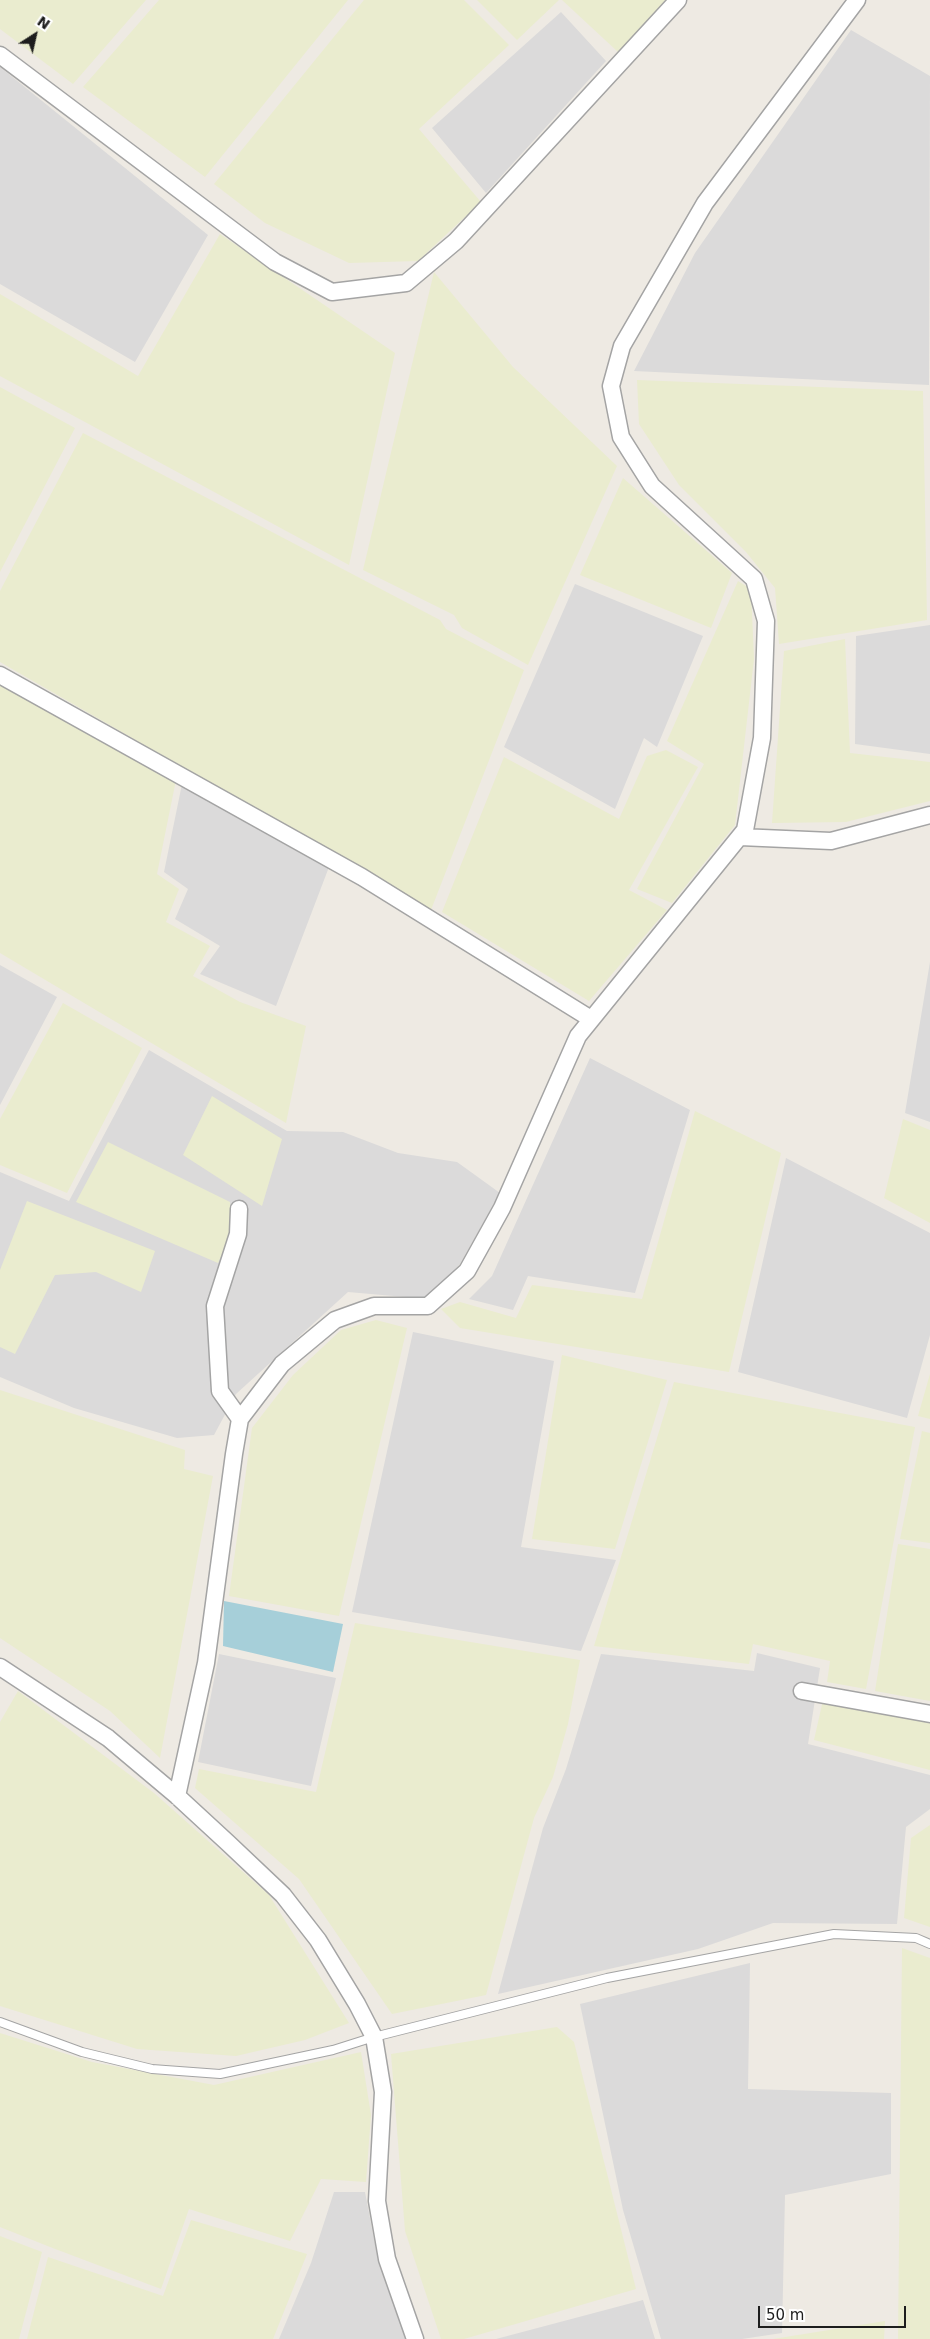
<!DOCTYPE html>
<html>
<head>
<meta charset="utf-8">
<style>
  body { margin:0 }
  #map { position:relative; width:930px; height:2339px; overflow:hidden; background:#eeeae3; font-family:"DejaVu Sans",sans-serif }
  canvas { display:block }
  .north { position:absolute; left:10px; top:10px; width:50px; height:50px; -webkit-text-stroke:4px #fff; paint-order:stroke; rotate:35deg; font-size:14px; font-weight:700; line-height:20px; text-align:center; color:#1d1d1d }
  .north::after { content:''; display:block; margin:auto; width:18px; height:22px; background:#1d1d1d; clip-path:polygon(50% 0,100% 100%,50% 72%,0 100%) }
  .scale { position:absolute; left:758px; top:2306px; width:148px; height:22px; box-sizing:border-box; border:2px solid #1d1d1d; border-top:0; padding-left:6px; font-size:15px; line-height:18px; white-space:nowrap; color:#1d1d1d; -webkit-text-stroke:4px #fff; paint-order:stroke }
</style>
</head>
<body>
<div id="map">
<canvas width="930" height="2339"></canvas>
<div class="north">N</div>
<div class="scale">50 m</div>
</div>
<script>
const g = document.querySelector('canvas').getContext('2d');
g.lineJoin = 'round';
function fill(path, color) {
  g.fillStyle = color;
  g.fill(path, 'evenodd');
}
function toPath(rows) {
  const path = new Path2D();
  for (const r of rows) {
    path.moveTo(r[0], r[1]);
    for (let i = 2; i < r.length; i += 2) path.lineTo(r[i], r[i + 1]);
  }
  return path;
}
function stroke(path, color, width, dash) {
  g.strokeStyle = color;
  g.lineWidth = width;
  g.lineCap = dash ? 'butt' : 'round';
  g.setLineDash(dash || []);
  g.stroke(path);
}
const residential = toPath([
  [561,12,606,61,486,193,432,128],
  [851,30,930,76,929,385,634,371,695,253],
  [0,67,208,235,135,362,0,284],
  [575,584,703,636,657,747,644,738,615,809,504,747],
  [930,625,930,754,855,744,856,636],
  [182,784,329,867,276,1006,200,974,220,946,175,919,188,889,164,872],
  [930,962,930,1122,905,1113],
  [0,965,57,997,0,1105],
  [149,1050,287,1131,343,1132,398,1153,457,1162,500,1193,460,1264,428,1299,348,1292,236,1394,214,1435,177,1438,74,1408,0,1377,0,1172,69,1201],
  [590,1058,690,1110,635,1293,528,1276,513,1310,469,1299,492,1276],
  [786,1158,930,1233,930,1335,907,1418,738,1372],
  [413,1332,554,1361,521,1547,616,1560,581,1651,352,1612],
  [757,1653,820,1668,808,1744,930,1775,930,1809,906,1827,897,1924,773,1923,698,1949,498,1994,543,1828,566,1769,601,1654,754,1671],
  [219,1654,336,1678,311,1786,198,1762],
  [750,1963,748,2089,891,2093,891,2174,785,2195,782,2333,742,2339,661,2339,623,2210,580,2004],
  [334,2192,365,2192,378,2260,406,2339,279,2339,311,2263],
  [643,2300,655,2339,496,2339]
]);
const farmland = toPath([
  [0,0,146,0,73,84,0,29],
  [159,0,348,0,205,177,83,87],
  [364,0,464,0,509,45,419,129,481,202,418,261,349,263,265,223,214,184],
  [477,0,559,0,517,40],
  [562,0,667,0,618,52],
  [220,234,395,353,349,565,0,376,0,294,138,376],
  [434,272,513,367,617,466,528,665,462,628,454,615,363,570],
  [637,380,923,391,927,620,779,644,775,588,746,552,679,485,639,424],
  [0,387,75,428,0,572],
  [83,433,440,620,446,629,524,670,431,910,0,662,0,591],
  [623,478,732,573,711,628,580,575],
  [738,581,751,589,754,659,735,825,672,903,637,889,704,764,667,741],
  [845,639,850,753,930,762,930,801,846,822,772,823,784,651],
  [0,685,176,780,157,874,179,889,166,922,210,946,193,976,240,1002,306,1026,286,1123,0,953],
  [666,750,698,767,629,890,667,910,589,1001,442,912,504,757,619,819,647,756],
  [63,1003,142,1048,67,1193,0,1165,0,1119],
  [212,1096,282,1139,262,1206,183,1155],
  [695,1111,781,1153,729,1372,460,1328,441,1309,460,1302,516,1318,532,1285,642,1299],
  [903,1119,930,1130,930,1223,884,1198],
  [108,1142,230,1202,232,1233,218,1263,76,1202],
  [27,1201,155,1251,141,1292,96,1272,55,1275,15,1354,0,1347,0,1270],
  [376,1320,407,1328,339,1616,229,1596,252,1428,293,1375,341,1330],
  [562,1355,667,1380,615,1549,532,1539],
  [930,1374,930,1419,918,1416],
  [674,1382,915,1427,866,1689,827,1682,830,1661,753,1644,749,1664,594,1646],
  [0,1390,185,1450,184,1469,213,1476,160,1758,110,1711,0,1638],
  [922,1431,930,1433,930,1543,900,1539],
  [898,1544,930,1549,930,1701,875,1691],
  [355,1623,580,1660,568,1724,553,1777,534,1818,486,1995,392,2014,299,1879,195,1788,199,1769,316,1792],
  [18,1691,154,1793,269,1895,349,2023,305,2040,236,2056,137,2049,0,2006,0,1722],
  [823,1700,930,1721,930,1770,814,1740],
  [930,1825,930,1927,904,1918,911,1838],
  [902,1948,930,1958,930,2339,898,2339],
  [557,2027,574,2042,636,2289,464,2339,441,2339,405,2231,391,2054],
  [0,2033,92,2062,214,2085,361,2052,371,2115,366,2182,321,2179,290,2241,189,2209,161,2289,50,2247,0,2227],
  [191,2220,307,2254,273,2339,27,2339,48,2257,163,2296],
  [0,2236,42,2252,19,2339,0,2339],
  [885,2321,884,2339,773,2339]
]);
const water = toPath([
  [224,1601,343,1624,333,1672,223,1646]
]);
const service = toPath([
  [0,2022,82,2052,152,2069,220,2074,333,2050,374,2037,607,1978,834,1934,916,1938,930,1944]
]);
const minor = toPath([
  [0,55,275,262,332,292,406,283,456,241,678,0],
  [0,675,362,877,591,1019],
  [740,837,831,841,930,815],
  [239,1209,238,1234,215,1306,220,1391,240,1419],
  [0,1667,108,1738,177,1796,228,1843,283,1895,318,1940,357,2004,374,2037,383,2092,377,2201,387,2259,415,2339],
  [802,1691,930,1714],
  [177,1796,206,1663,234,1454,240,1419,282,1364,335,1320,374,1306,428,1306,467,1271,502,1208,578,1036,745,830,762,738,766,621,754,579,652,486,621,437,611,386,622,346,705,203,857,0]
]);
fill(residential, '#dbdada');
fill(farmland, '#eaeccf');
fill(water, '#a6cfd9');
stroke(service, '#a4a4a4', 10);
stroke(minor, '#a4a4a4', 19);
stroke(service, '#fff', 8);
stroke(minor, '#fff', 16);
</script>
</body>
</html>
